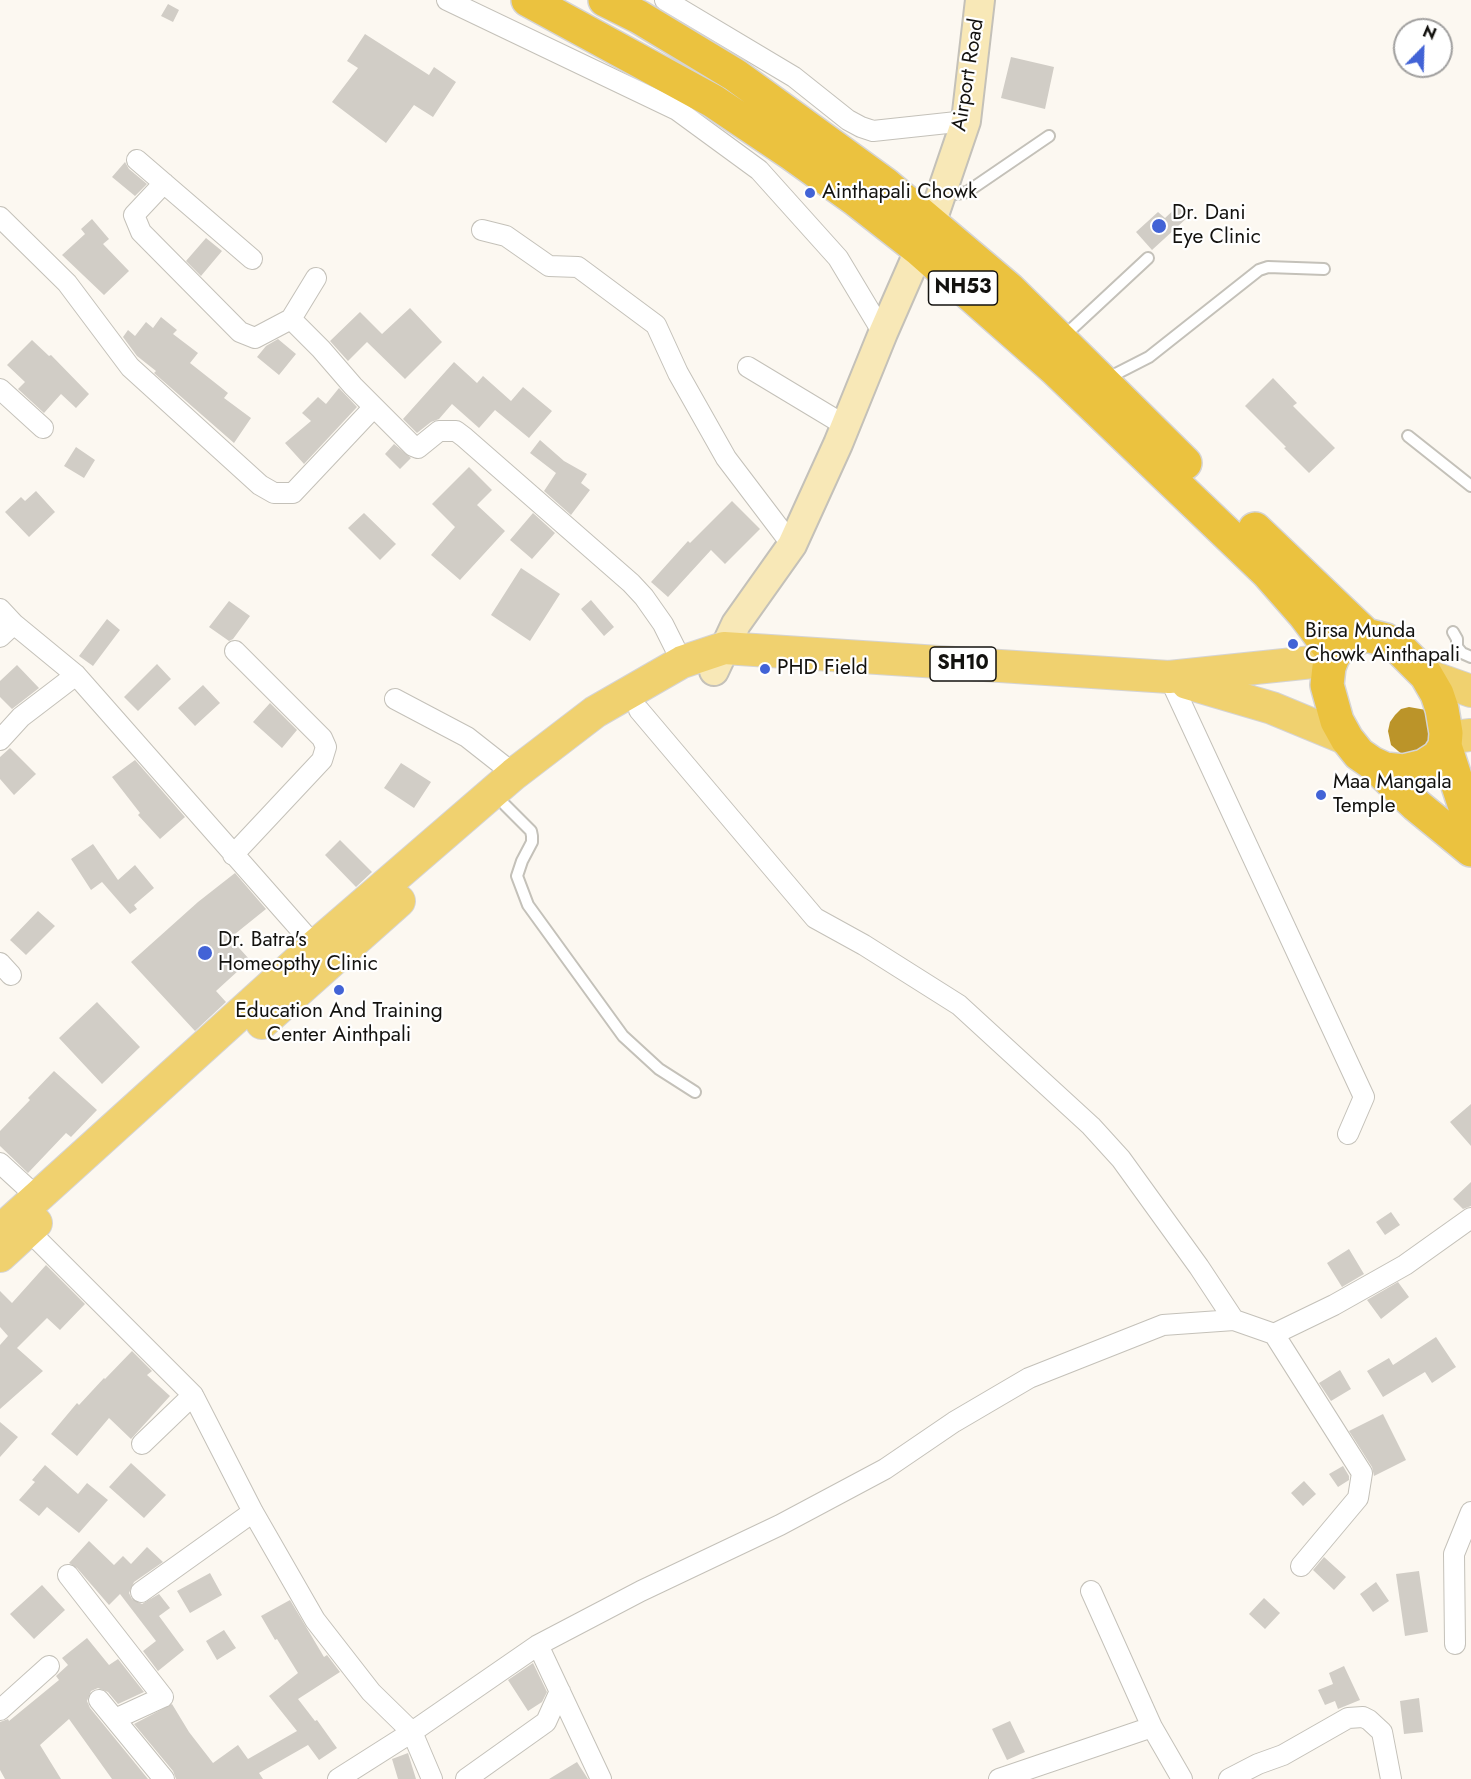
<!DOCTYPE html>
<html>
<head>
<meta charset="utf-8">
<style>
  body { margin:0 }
  #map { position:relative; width:1471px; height:1779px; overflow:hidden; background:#fcf8f1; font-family:Jost,sans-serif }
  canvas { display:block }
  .north { position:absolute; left:1393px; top:18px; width:60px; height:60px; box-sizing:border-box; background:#fff; border:2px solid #a1a09f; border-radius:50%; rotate:23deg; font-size:16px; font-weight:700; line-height:24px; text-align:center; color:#13120f }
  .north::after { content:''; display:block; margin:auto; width:21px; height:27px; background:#4263d6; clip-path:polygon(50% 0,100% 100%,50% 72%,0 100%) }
</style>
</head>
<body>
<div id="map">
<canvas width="1471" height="1779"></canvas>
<div class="north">N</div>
</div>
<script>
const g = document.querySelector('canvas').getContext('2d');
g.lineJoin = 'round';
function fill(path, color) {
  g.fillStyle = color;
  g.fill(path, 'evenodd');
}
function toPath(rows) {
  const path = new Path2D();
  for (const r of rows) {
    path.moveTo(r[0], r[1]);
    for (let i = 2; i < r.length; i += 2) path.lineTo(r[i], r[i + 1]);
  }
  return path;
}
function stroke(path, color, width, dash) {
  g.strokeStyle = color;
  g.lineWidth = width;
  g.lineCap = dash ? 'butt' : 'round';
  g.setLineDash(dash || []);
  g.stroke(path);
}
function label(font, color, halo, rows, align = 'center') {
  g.font = font + ' Jost,sans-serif';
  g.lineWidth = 4.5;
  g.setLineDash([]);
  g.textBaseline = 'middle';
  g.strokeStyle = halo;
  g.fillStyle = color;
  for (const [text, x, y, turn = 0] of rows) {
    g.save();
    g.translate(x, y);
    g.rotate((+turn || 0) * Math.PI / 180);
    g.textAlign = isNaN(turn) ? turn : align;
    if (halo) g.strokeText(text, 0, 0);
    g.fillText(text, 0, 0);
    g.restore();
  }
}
const water = toPath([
  [1409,707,1426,710,1435,747,1404,756,1391,745,1388,731,1390,722,1395,715,1401,709]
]);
const building = toPath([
  [168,4,179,10,173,22,161,16],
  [365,34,429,75,434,67,456,82,433,117,414,105,386,143,332,102,358,68,347,61],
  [1011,57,1054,67,1045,109,1001,98],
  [125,162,129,169,147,184,135,196,112,177],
  [1178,206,1188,217,1152,250,1136,232,1158,212,1165,218],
  [92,219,109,239,103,244,129,271,104,295,62,255,85,234,81,229],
  [206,238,222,251,201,276,186,261],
  [410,308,442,342,405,379,367,342,348,361,330,341,360,312,382,334],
  [161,317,177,330,173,334,198,353,190,363,228,393,224,398,251,418,234,443,154,373,156,371,137,356,123,337,128,330,135,336,146,322,153,328],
  [278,339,296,354,279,375,257,357,266,346],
  [32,340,49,356,51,355,89,394,76,408,61,394,44,413,18,389,25,382,7,365],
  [454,362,477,383,483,376,511,401,523,387,552,411,529,438,495,410,479,428,452,404,439,419,431,422,417,433,403,419],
  [1273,378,1297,403,1293,406,1335,448,1309,473,1284,448,1286,447,1245,406],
  [339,388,357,407,304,464,285,443,311,421,302,413,318,397,326,404],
  [540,440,564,461,587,474,581,483,590,490,571,515,544,491,556,473,530,453],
  [394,444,411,458,400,469,385,454],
  [76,447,95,460,84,478,64,466],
  [469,467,492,490,477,505,505,531,460,580,431,555,455,527,432,504],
  [36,491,55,512,29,537,5,512,21,497,25,501],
  [732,501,760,529,725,564,711,550,668,597,651,582,688,541,690,543],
  [364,513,396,544,380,560,348,528],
  [533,513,555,533,532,559,510,540],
  [521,568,560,594,530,641,491,615],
  [591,600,614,627,604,636,581,609],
  [229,601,250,616,233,639,229,641,209,627],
  [107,619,120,630,93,666,79,656],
  [157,664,171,679,138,711,124,697],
  [17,665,39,688,12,709,0,697,0,681],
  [203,685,220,703,195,726,178,708],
  [270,703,297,730,282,748,253,722],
  [10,748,36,774,14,795,0,779,0,757],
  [135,760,185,817,160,839,138,815,140,813,112,777],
  [401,763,431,782,414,808,384,788],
  [340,840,372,872,356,887,325,855],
  [93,844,118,880,135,865,154,888,134,905,137,909,130,914,102,882,91,890,71,859],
  [235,873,266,909,230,938,250,960,216,991,226,1002,195,1031,131,962,198,902],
  [38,911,55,926,26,955,10,940],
  [97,1002,140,1047,102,1084,59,1038],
  [54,1071,97,1110,71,1137,66,1133,28,1173,0,1146,0,1131,30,1100,28,1098],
  [1471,1104,1471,1146,1450,1122],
  [1471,1182,1471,1206,1463,1209,1453,1199],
  [1391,1212,1400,1225,1385,1235,1376,1222],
  [1349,1249,1364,1274,1342,1287,1327,1263],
  [46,1265,85,1304,60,1330,47,1318,17,1348,43,1371,0,1409,0,1345,8,1336,0,1327,0,1291,12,1303],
  [1398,1282,1409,1297,1381,1319,1367,1300],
  [1436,1337,1456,1367,1432,1383,1425,1372,1383,1397,1367,1371,1389,1358,1393,1365],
  [132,1351,152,1371,147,1375,170,1396,131,1439,109,1418,77,1456,51,1434,77,1403,79,1405,104,1378,105,1379],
  [1340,1370,1351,1389,1331,1401,1319,1383],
  [1383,1414,1406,1460,1374,1476,1372,1467,1349,1431],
  [0,1422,18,1437,0,1457],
  [131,1463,166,1495,144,1518,109,1487],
  [45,1465,78,1494,87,1483,108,1500,79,1533,47,1507,39,1516,19,1500,35,1482,32,1480],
  [1343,1466,1349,1476,1349,1480,1338,1487,1329,1474],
  [1304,1481,1316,1494,1303,1506,1291,1493],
  [89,1541,114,1565,123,1556,131,1564,147,1547,163,1562,134,1582,129,1593,132,1599,142,1604,159,1594,170,1608,159,1616,184,1650,158,1671,143,1651,156,1641,120,1594,109,1605,77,1568,69,1563],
  [1324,1557,1346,1577,1334,1590,1313,1570],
  [1419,1571,1428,1632,1405,1636,1396,1574],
  [210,1573,222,1595,190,1613,177,1591],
  [1376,1582,1389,1601,1373,1612,1360,1594],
  [42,1585,65,1610,34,1639,10,1614],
  [1264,1598,1280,1613,1265,1629,1249,1614],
  [290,1600,324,1657,327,1655,340,1672,298,1699,315,1721,317,1720,337,1748,319,1760,308,1745,259,1773,263,1779,176,1779,173,1771,134,1724,172,1704,189,1732,213,1763,238,1745,248,1759,297,1731,269,1696,298,1673,277,1639,275,1640,261,1616],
  [224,1630,236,1648,217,1660,206,1641],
  [87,1638,109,1665,118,1659,144,1692,118,1704,108,1692,98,1688,91,1691,87,1701,90,1708,148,1779,112,1779,69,1719,40,1745,61,1779,5,1779,0,1770,0,1722,8,1719,9,1721,59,1680,56,1676,68,1665,62,1658],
  [533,1663,547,1692,542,1702,528,1711,508,1680],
  [1344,1666,1360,1700,1338,1709,1335,1701,1325,1705,1318,1690,1333,1684,1329,1673],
  [1419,1698,1423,1732,1404,1734,1400,1701],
  [1010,1721,1025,1752,1007,1760,992,1729],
  [408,1753,416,1779,398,1779,392,1759],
  [577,1762,588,1779,549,1779]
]);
const service = toPath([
  [944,192,956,194,967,192,1049,136],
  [1063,337,1148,258],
  [1106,379,1149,357,1259,270,1268,267,1324,269],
  [1408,436,1471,486],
  [1453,632,1457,639,1457,647,1462,653,1471,657],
  [505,805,531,831,532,836,532,842,522,861,517,876,528,905,623,1036,659,1069,695,1092]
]);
const minor = toPath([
  [447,0,677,110,759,170,838,258,883,333],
  [665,0,794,77,848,120,861,127,873,131,966,121],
  [137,160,252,259],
  [164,183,134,215,141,232,240,332,255,338,291,319],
  [0,217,67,283,130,367,260,485,274,493,293,493,374,407],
  [482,230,506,236,549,266,578,267,656,325,678,373,726,458,792,545],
  [316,278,291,319,321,349,353,386,413,446,418,448,439,431,456,431,464,437,631,583,644,597,663,624,682,662],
  [748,367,846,426],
  [0,389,43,428],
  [0,609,14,624,76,675,321,953],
  [0,637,14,624],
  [1169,677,1364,1097,1348,1134],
  [395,699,467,737,514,774],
  [639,710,815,918,864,945,959,1005,1091,1126,1121,1159,1199,1267,1234,1320],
  [0,740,21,717,76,675],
  [233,855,322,760,326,747,322,738,235,651],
  [0,963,11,975],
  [0,1163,37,1197],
  [28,1230,193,1395,253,1512,315,1620,371,1692,412,1732,432,1779],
  [1274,1334,1362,1473,1358,1498,1301,1566],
  [142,1444,193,1395],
  [68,1575,163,1697,115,1719],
  [1091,1591,1152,1727],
  [141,1592,253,1512],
  [1455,1644,1454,1554,1471,1512],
  [538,1645,601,1779],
  [99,1700,164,1779],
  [0,1710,49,1666],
  [338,1779,412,1732,538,1645,641,1591,780,1525,885,1469,954,1422,1029,1378,1163,1325,1234,1320,1274,1334,1334,1305,1405,1265,1471,1218],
  [466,1779,546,1722,560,1691],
  [999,1779,1152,1727,1182,1779],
  [1229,1779,1258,1764,1283,1755,1348,1718,1363,1717,1369,1720,1382,1732,1391,1779]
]);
const secondary = toPath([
  [714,671,736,624,792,545,838,444,883,333,932,221,966,121,980,0]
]);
const primary = toPath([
  [1426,675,1471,691],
  [1187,683,1272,708,1347,739],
  [1446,738,1471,735],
  [262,1023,399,901],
  [0,1231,316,945,514,774,595,712,682,662,724,648,1169,677,1332,660],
  [0,1256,36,1223]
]);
const trunk = toPath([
  [528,0,713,101,792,154,855,199,920,250,1055,369,1268,573,1304,614,1334,654],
  [605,0,639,17,735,75,885,184,1009,289,1185,463],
  [1255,529,1366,635],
  [1366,635,1386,640,1398,647,1426,675,1437,694,1442,709,1446,733,1445,746,1438,757,1424,766,1403,771,1385,769,1372,763,1359,754,1347,739,1337,721,1327,685,1329,667,1334,654,1348,642,1366,635],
  [1445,746,1471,825],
  [1373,764,1416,805,1471,850]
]);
const markers = [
  [810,193,6,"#4263d6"],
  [1159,226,8,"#4263d6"],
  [1293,644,6,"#4263d6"],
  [765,669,6,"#4263d6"],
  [1321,795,6,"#4263d6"],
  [205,953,8,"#4263d6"],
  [339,990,6,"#4263d6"]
];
const shields = [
  [963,288,69],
  [963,664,66]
];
const shieldNames = [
  ["NH53",963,288],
  ["SH10",963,664]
];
const streetNames = [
  ["Airport Road",969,75,-81]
];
const poiNames = [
  ["Ainthapali Chowk",822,193],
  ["Dr. Dani",1172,214],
  ["Eye Clinic",1172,238],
  ["Birsa Munda",1305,632],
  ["Chowk Ainthapali",1305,656],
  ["PHD Field",777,669],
  ["Maa Mangala",1333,783],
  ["Temple",1333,807],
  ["Dr. Batra's",218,941],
  ["Homeopthy Clinic",218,965],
  ["Education And Training",339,1012,"center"],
  ["Center Ainthpali",339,1036,"center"]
];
fill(water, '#bb9429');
fill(building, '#d1cdc6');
stroke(service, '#c4c1b9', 14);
stroke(minor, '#c4c1b9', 22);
stroke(secondary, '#c4c1b9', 32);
stroke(primary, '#d5d4d4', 34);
stroke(trunk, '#d5d4d4', 36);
stroke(service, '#fff', 10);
stroke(minor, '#fff', 20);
stroke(secondary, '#f8e8b7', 28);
stroke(primary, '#f0d16f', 32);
stroke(trunk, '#ebc23f', 33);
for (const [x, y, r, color] of markers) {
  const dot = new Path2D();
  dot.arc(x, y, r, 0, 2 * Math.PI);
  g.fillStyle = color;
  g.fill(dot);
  stroke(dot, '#fff', 2);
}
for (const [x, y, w] of shields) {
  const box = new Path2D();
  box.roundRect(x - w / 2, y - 17, w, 34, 4.5);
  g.fillStyle = '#fff';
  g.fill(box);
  stroke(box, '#13120f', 1.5);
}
label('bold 20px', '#13120f', null, shieldNames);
label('21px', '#13120f', '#fff', streetNames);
label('21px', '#13120f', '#fff', poiNames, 'left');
</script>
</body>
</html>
